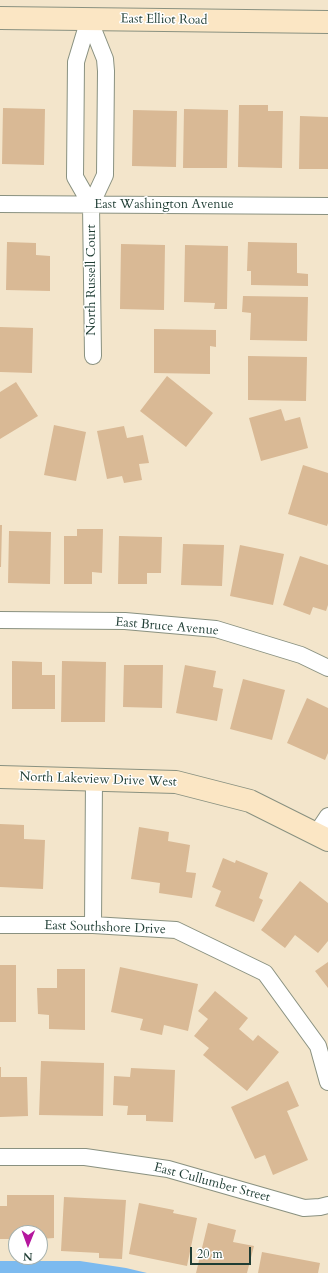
<!DOCTYPE html>
<html>
<head>
<meta charset="utf-8">
<style>
  body { margin:0 }
  #map { position:relative; width:328px; height:1273px; overflow:hidden; background:#f3e5cb; font-family:Cardo,serif }
  canvas { display:block }
  .north { position:absolute; left:8px; top:1225px; width:40px; height:40px; box-sizing:border-box; background:#fff; border:1px solid #a5b1ae; border-radius:50%; rotate:181deg; font-size:11px; font-weight:700; line-height:16px; text-align:center; color:#1f3d34 }
  .north::after { content:''; display:block; margin:auto; width:14px; height:18px; background:#b5179e; clip-path:polygon(50% 0,100% 100%,50% 72%,0 100%) }
  .scale { position:absolute; left:190px; top:1247px; width:61px; height:18px; box-sizing:border-box; border:2px solid #1f3d34; border-top:0; padding-left:5px; font-size:12px; line-height:14px; white-space:nowrap; color:#1f3d34; -webkit-text-stroke:3px #fff; paint-order:stroke }
</style>
</head>
<body>
<div id="map">
<canvas width="328" height="1273"></canvas>
<div class="north">N</div>
<div class="scale">20 m</div>
</div>
<script>
const g = document.querySelector('canvas').getContext('2d');
g.lineJoin = 'round';
function fill(path, color) {
  g.fillStyle = color;
  g.fill(path, 'evenodd');
}
function toPath(rows) {
  const path = new Path2D();
  for (const r of rows) {
    path.moveTo(r[0], r[1]);
    for (let i = 2; i < r.length; i += 2) path.lineTo(r[i], r[i + 1]);
  }
  return path;
}
function stroke(path, color, width, dash) {
  g.strokeStyle = color;
  g.lineWidth = width;
  g.lineCap = dash ? 'butt' : 'round';
  g.setLineDash(dash || []);
  g.stroke(path);
}
function label(font, color, halo, rows, align = 'center') {
  g.font = font + ' Cardo,serif';
  g.lineWidth = 3;
  g.setLineDash([]);
  g.textBaseline = 'middle';
  g.strokeStyle = halo;
  g.fillStyle = color;
  for (const [text, x, y, turn = 0] of rows) {
    g.save();
    g.translate(x, y);
    g.rotate((+turn || 0) * Math.PI / 180);
    g.textAlign = isNaN(turn) ? turn : align;
    if (halo) g.strokeText(text, 0, 0);
    g.fillText(text, 0, 0);
    g.restore();
  }
}
const water = toPath([
  [0,1261,80,1261,126,1268,147,1273,0,1273]
]);
const building = toPath([
  [239,105,268,105,268,111,283,111,282,168,238,167],
  [3,108,45,109,44,165,2,164],
  [184,109,228,110,227,168,183,168],
  [133,110,177,111,176,167,132,166],
  [300,116,328,117,328,169,299,169],
  [7,242,36,243,36,255,50,256,50,291,6,290],
  [248,242,297,243,297,273,308,274,308,286,251,285,251,271,247,271],
  [121,244,165,245,164,310,120,309],
  [185,245,228,246,227,309,214,309,215,303,184,302],
  [243,296,308,297,307,341,250,340,251,313,242,312],
  [0,327,33,328,32,373,0,372],
  [154,329,216,330,216,347,210,346,210,374,154,373],
  [248,356,307,357,306,401,248,400],
  [167,376,213,413,186,447,140,411],
  [16,382,38,416,0,439,0,392],
  [281,409,285,421,300,417,308,448,261,461,249,418],
  [54,425,86,432,76,481,44,475],
  [124,426,127,438,143,435,149,463,139,464,142,480,124,483,122,476,107,479,97,431],
  [303,465,328,473,328,523,327,526,288,514],
  [0,525,2,525,1,567,0,567],
  [77,529,103,529,102,573,92,572,92,584,64,584,64,536,77,536],
  [9,531,51,532,50,584,8,583],
  [119,536,162,537,161,573,147,573,147,584,118,584],
  [183,544,224,545,222,586,181,585],
  [240,545,284,554,273,605,230,596],
  [300,556,328,565,328,605,326,611,313,607,310,615,283,605],
  [12,661,42,662,42,675,55,675,55,709,12,709],
  [62,661,106,662,105,722,61,722],
  [124,665,163,665,162,708,123,707],
  [185,665,216,671,213,687,223,689,217,721,176,713],
  [243,679,285,690,272,740,230,729],
  [307,698,328,708,328,753,325,760,287,743],
  [0,824,24,825,24,839,45,840,43,889,0,887],
  [139,827,169,832,168,841,190,845,186,872,196,873,192,898,159,893,160,883,131,879],
  [223,858,235,863,236,860,268,873,259,898,263,900,254,922,215,906,221,891,212,887],
  [300,881,328,903,328,941,318,953,295,935,285,948,261,930],
  [328,962,328,988,315,971],
  [0,965,16,965,16,1022,0,1022],
  [120,967,198,984,188,1031,164,1025,162,1035,140,1030,143,1019,111,1012],
  [57,969,85,969,85,1030,49,1029,49,1015,38,1014,37,988,57,988],
  [215,991,248,1018,239,1029,253,1041,258,1035,279,1052,247,1091,203,1055,209,1048,194,1036,208,1019,198,1011],
  [41,1061,104,1063,103,1116,39,1115],
  [0,1067,1,1067,1,1077,27,1077,28,1116,0,1117],
  [131,1068,175,1070,173,1122,146,1121,146,1115,127,1115,128,1106,113,1105,114,1076,130,1077],
  [288,1081,299,1106,287,1111,308,1160,273,1175,265,1155,255,1159,231,1107],
  [7,1195,54,1195,54,1238,40,1239,40,1233,16,1233,16,1239,0,1239,0,1206,7,1206],
  [64,1197,126,1200,122,1259,99,1258,99,1253,61,1251],
  [139,1203,174,1210,173,1213,197,1218,187,1266,129,1254],
  [208,1223,236,1230,233,1242,254,1246,247,1273,196,1273],
  [262,1252,320,1263,318,1273,258,1273]
]);
const street = toPath([
  [89,19,105,59,106,71,105,175,91,205,93,356],
  [89,19,76,62,75,177,91,205],
  [0,204,328,206],
  [0,620,125,621,216,629,301,655,328,668],
  [316,834,328,816],
  [0,925,93,925,176,930,265,973,318,1046,328,1082],
  [93,925,94,779],
  [0,1157,85,1157,168,1169,304,1208,320,1207,328,1205]
]);
const secondary = toPath([
  [0,18,328,22],
  [0,777,176,782,250,801,328,840]
]);
const streetNames = [
  ["East Elliot Road",164,20,1],
  ["East Washington Avenue",164,205],
  ["North Russell Court",92,280,-90],
  ["East Bruce Avenue",167,627,5],
  ["North Lakeview Drive West",98,780,2],
  ["East Southshore Drive",105,928,2],
  ["East Cullumber Street",212,1183,15]
];
fill(water, '#7cbaef');
fill(building, '#d9b995');
stroke(street, '#899180', 18);
stroke(secondary, '#899180', 24);
stroke(street, '#fff', 16);
stroke(secondary, '#fbe6c4', 22);
label('13px', '#1f3d34', '#fff', streetNames);
</script>
</body>
</html>
